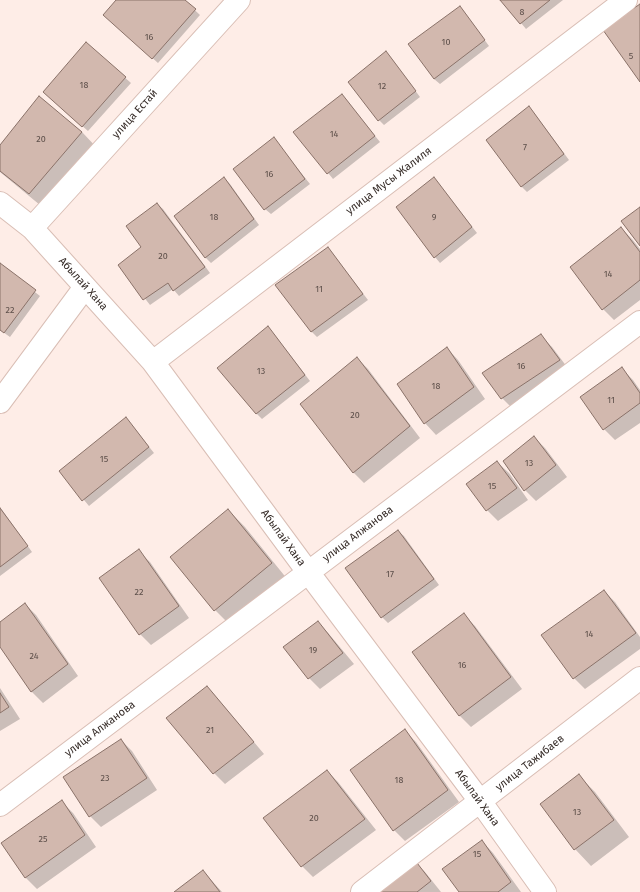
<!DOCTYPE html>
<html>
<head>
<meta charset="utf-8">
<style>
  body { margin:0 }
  canvas { display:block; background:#feede7 }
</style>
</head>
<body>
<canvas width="640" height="892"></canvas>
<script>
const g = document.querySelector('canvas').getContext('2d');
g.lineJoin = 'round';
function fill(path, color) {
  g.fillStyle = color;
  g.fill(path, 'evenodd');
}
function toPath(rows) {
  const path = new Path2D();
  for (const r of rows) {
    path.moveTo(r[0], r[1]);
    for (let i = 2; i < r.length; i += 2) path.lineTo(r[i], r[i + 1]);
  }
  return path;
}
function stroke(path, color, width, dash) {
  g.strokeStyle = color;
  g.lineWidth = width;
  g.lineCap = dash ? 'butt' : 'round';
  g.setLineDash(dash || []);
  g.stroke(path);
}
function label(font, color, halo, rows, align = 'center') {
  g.font = font + ' "Fira Sans",sans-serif';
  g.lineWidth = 3.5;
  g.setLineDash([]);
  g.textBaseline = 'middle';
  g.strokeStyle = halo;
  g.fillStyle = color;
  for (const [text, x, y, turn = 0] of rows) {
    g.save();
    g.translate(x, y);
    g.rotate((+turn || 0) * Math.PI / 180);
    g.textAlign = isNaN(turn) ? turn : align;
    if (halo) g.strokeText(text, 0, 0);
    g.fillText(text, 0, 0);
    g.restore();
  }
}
const shadow = toPath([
  [117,0,184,0,200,15,158,63,110,20],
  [502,0,563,0,526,29],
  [460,7,465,13,489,46,440,84,434,79],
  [86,43,131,83,88,131,49,97],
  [391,58,420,97,384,125,379,120],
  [39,97,82,132,98,149,46,210,0,172,0,147],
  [347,101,380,142,333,179,295,132],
  [529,108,534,113,569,160,527,192,522,187,487,140],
  [273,138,310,184,271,214,265,209],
  [224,178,230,184,259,225,211,263,206,258,175,216],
  [434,178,477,233,440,263,435,257],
  [157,204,163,209,210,273,179,296,173,289,150,305,119,265,142,247],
  [621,228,632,239,640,249,640,300,614,320,603,309,572,267],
  [328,248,368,300,317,337,311,331],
  [0,265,40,296,10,337,0,330],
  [273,333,310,381,262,419,256,413],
  [541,336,552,347,570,371,513,409,502,398],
  [447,348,458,360,485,399,436,435,425,423,399,384],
  [357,358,368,369,420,438,364,483,353,472],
  [622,369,633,380,640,390,640,423,615,440,604,429],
  [131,424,154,453,89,506,60,471],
  [534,437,545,448,567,477,536,501,525,490,504,461],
  [497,462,509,473,528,500,498,521,487,510],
  [0,507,32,552,0,576],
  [228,510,245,527,288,580,231,626,215,610],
  [398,531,404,536,439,585,388,623,382,617],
  [138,551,150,562,189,618,151,645,140,634],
  [604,591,615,602,640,637,640,649,585,689,574,678],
  [25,604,36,615,78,676,43,703,32,692,0,645,0,624],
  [464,615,475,626,522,689,471,727,459,715],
  [318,622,329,634,354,664,320,689,309,678],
  [207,687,218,699,264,754,225,784,214,773,167,718],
  [0,688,20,719,0,731],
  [404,730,416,742,459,802,405,841,394,830],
  [121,740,132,751,157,790,101,827,90,816],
  [327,771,338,782,376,830,313,877,302,866],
  [579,776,595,792,629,837,591,866,575,849,541,804],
  [62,802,73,813,96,847,37,889,25,877],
  [482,841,493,853,521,892,460,892],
  [413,861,425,872,441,892,374,892],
  [203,871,222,892,176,892]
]);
const building = toPath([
  [116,0,185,0,196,9,152,59,103,15,116,0],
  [500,0,550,0,520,24,500,0],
  [640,4,640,82,603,30,640,4],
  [460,6,485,40,434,79,408,44,460,6],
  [86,42,126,77,82,127,43,92,86,42],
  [386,51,416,91,378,121,348,82,386,51],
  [342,94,375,136,327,174,293,132,342,94],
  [39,96,82,132,29,194,0,171,0,145,39,96],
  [529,106,564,154,521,187,486,140,529,106],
  [274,137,305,179,264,210,233,169,274,137],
  [224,177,254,219,205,258,174,216,224,177],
  [434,177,472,227,434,258,396,207,434,177],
  [157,203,205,267,173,291,168,283,143,300,118,265,141,247,126,226,157,203],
  [640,207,640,246,621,221,640,207],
  [621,227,640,252,640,280,602,310,570,267,621,227],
  [328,247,363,294,311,332,275,285,328,247],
  [0,263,36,290,4,333,0,330,0,263],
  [268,326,305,375,256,414,217,368,268,326],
  [541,334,560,360,501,399,482,373,541,334],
  [447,347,474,387,424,424,397,384,447,347],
  [357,357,410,426,353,473,300,404,357,357],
  [622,367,640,393,640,403,603,430,580,397,622,367],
  [126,417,149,447,82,501,59,471,126,417],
  [534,436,556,465,524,491,503,461,534,436],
  [497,461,517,488,486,511,466,484,497,461],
  [0,508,28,546,0,567,0,508],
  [228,509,272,563,214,611,170,557,228,509],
  [398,530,434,579,381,618,345,568,398,530],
  [139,549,179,606,139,635,99,578,139,549],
  [604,590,636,633,573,679,541,635,604,590],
  [25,603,68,664,31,692,0,647,0,622,25,603],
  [464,613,511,677,459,716,412,652,464,613],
  [318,621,343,653,308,679,283,647,318,621],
  [207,686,254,742,213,774,166,718,207,686],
  [0,693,9,707,0,713,0,693],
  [405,729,448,790,393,831,350,770,405,729],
  [121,739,147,778,89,817,63,777,121,739],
  [327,770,365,819,301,867,263,818,327,770],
  [579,774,614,820,574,850,540,804,579,774],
  [62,800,85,835,25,878,1,843,62,800],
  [482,840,511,882,498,892,459,892,442,869,482,840],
  [414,859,431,881,417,892,373,892,414,859],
  [203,870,220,892,174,892,203,870]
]);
const street = toPath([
  [0,203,32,228,153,362,308,572,480,801,545,892],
  [32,228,239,0],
  [153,362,626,0],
  [0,402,85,287],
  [0,805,640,322],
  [362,892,640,678]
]);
const numberNames = [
  ["8",522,12],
  ["16",149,37],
  ["10",446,42],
  ["5",631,56],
  ["18",84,85],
  ["12",382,86],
  ["14",334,134],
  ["20",41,139],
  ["7",525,147],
  ["16",269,174],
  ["18",214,217],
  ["9",434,217],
  ["20",163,256],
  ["14",608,274],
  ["11",319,289],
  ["22",10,310],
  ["16",521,366],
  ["13",261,371],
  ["18",436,386],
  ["11",611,400],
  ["20",355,415],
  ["15",104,459],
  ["13",529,463],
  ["15",492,486],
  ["17",390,574],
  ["22",139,592],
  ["14",589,634],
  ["19",313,650],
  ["24",34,656],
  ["16",462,665],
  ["21",210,730],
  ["23",105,778],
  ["18",399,780],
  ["13",577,812],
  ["20",314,818],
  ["25",43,839],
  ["15",477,854]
];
const streetNames = [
  ["улица Естай",135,114,-48],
  ["улица Мусы Жалиля",389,181,-37],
  ["Абылай Хана",83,284,48],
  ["улица Алжанова",358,534,-37],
  ["Абылай Хана",283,538,54],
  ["улица Алжанова",100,729,-37],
  ["улица Тажибаев",530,763,-38],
  ["Абылай Хана",477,798,54]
];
fill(shadow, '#0003');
fill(building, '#d2b8ae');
stroke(building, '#8a7269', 1);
stroke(street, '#d9beb5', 24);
stroke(street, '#fff', 22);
label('9px', '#5d4f4a', null, numberNames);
label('11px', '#362c28', '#fff', streetNames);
</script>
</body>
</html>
